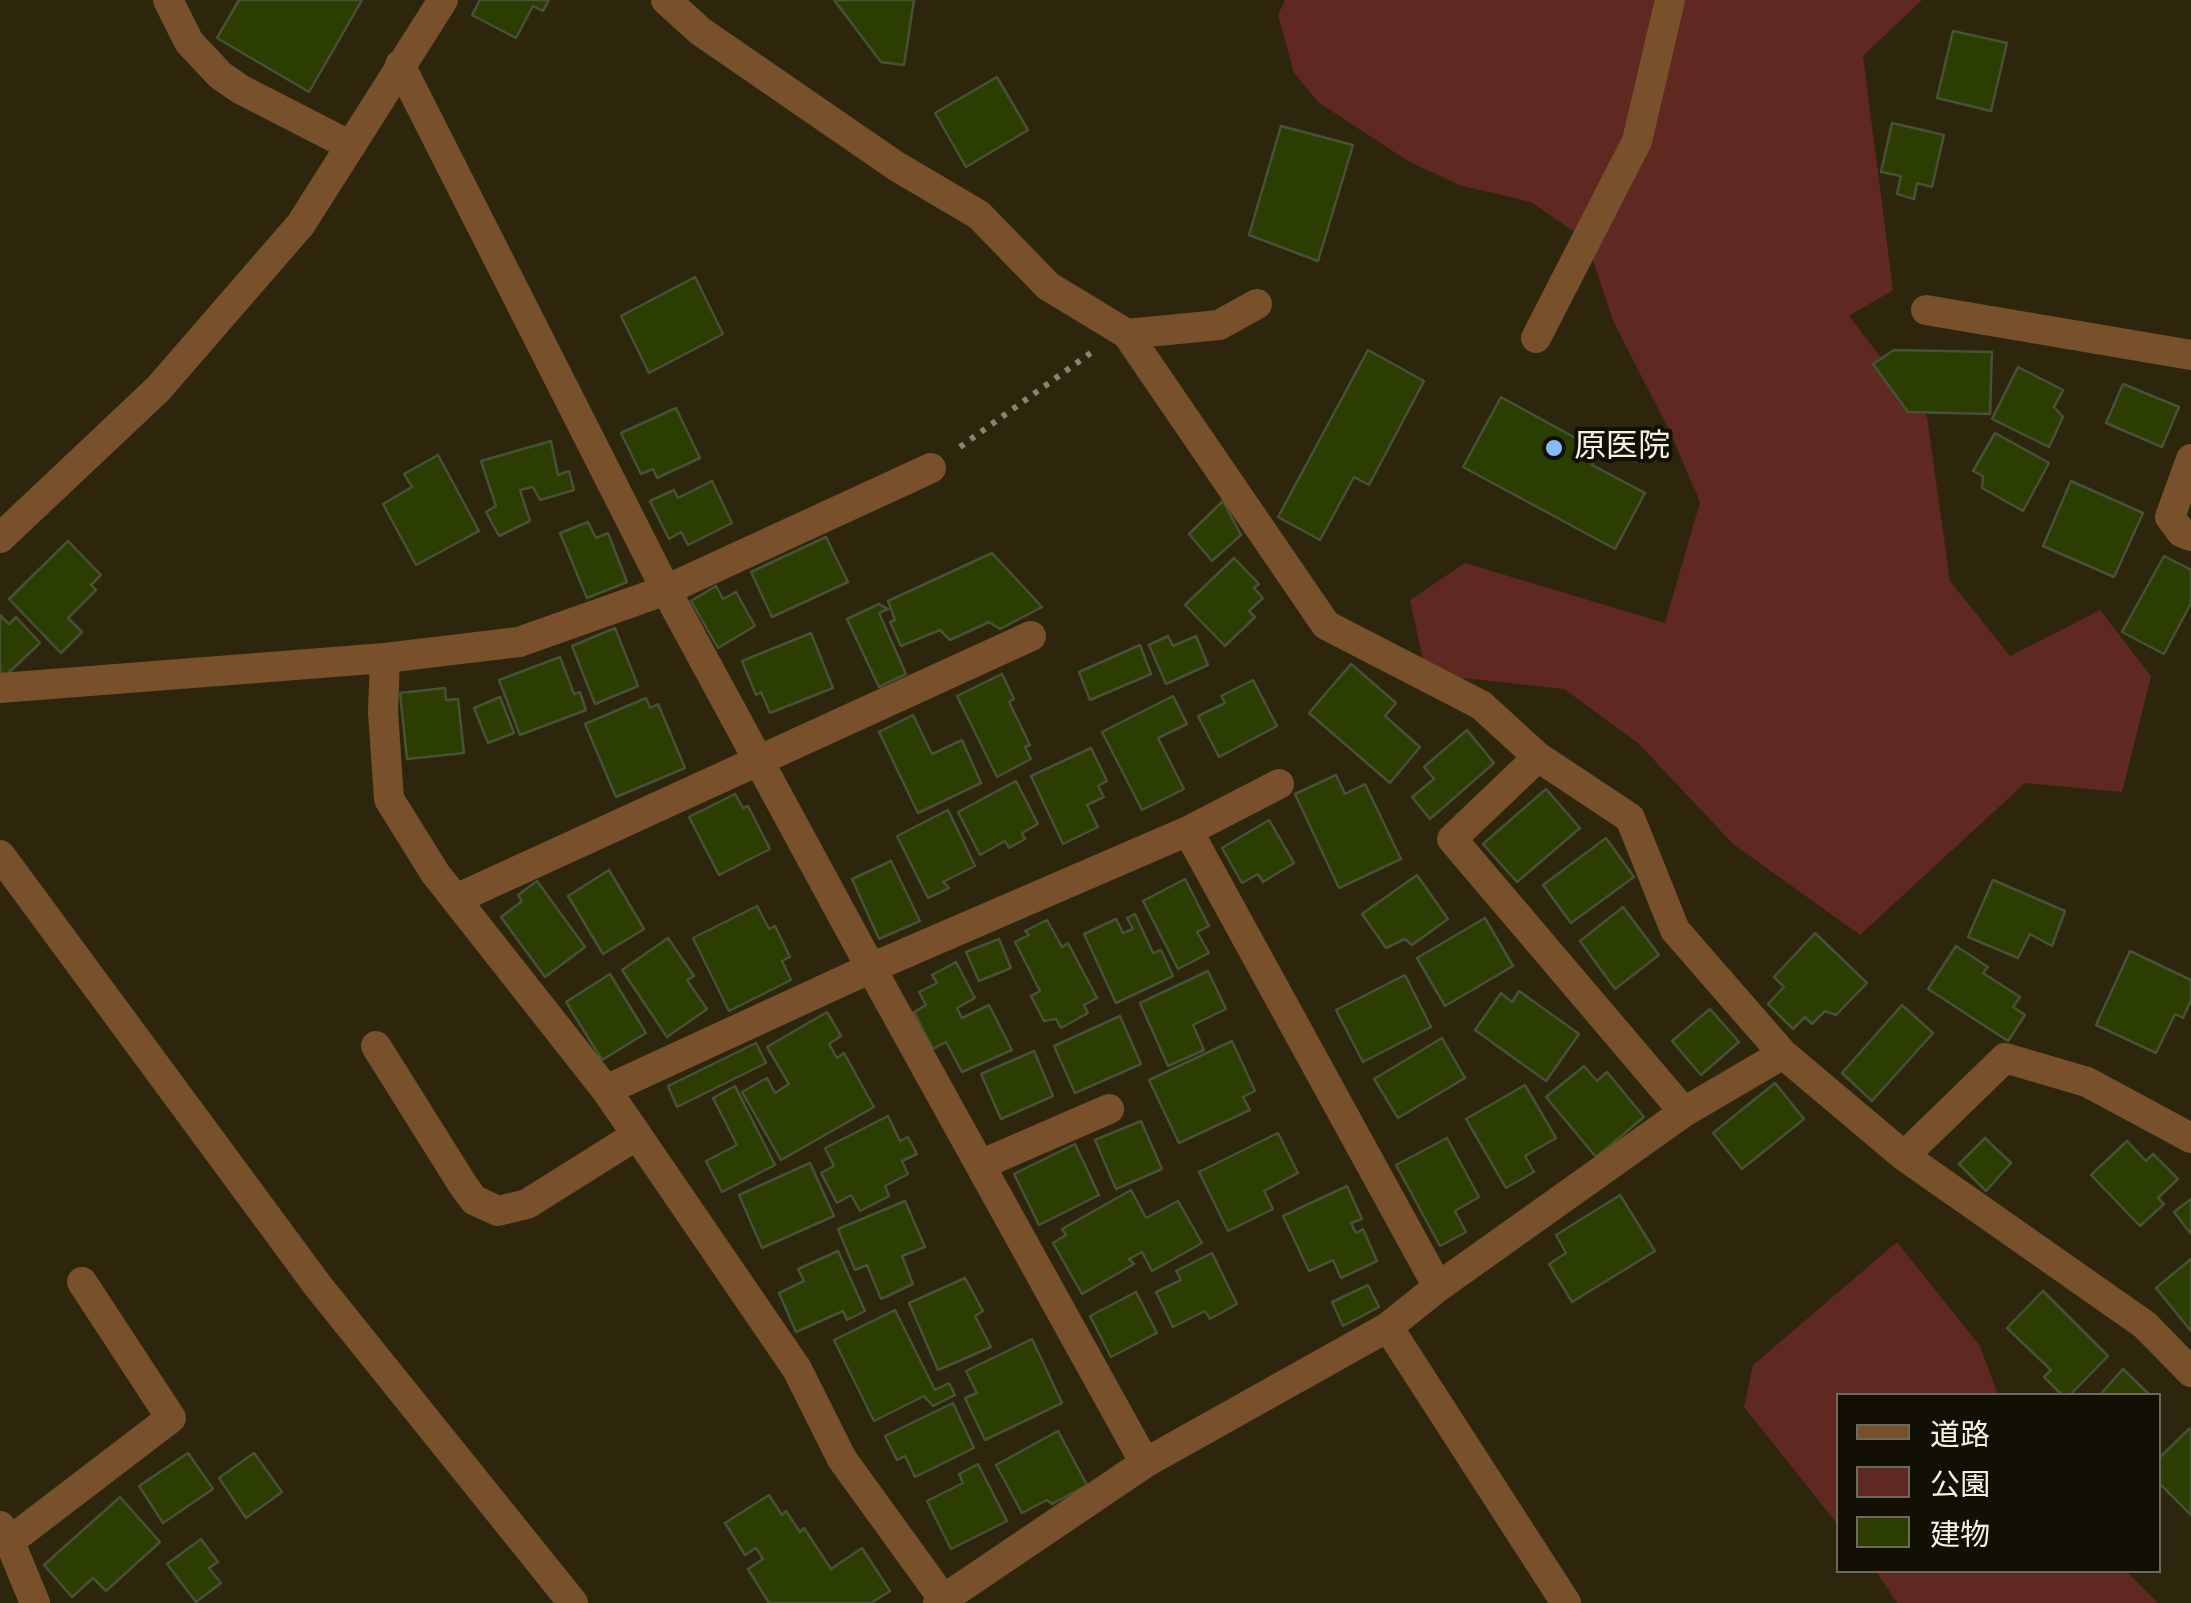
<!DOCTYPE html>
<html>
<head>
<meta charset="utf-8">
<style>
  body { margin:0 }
  #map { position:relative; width:2191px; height:1603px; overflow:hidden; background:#2d260c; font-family:"Times New Roman","Noto Sans JP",serif }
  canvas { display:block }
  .legend { position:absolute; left:1836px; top:1393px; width:325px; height:180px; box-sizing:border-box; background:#120f05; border:2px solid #6d6a5d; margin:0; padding:12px 18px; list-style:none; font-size:30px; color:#f6f2e2 }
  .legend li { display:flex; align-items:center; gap:20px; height:50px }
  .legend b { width:50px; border:2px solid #6d6a5d }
</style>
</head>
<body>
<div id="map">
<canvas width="2191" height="1603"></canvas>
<ul class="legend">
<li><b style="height:12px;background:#78502b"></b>道路</li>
<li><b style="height:28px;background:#5f2820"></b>公園</li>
<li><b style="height:28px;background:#2b3d00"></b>建物</li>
</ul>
</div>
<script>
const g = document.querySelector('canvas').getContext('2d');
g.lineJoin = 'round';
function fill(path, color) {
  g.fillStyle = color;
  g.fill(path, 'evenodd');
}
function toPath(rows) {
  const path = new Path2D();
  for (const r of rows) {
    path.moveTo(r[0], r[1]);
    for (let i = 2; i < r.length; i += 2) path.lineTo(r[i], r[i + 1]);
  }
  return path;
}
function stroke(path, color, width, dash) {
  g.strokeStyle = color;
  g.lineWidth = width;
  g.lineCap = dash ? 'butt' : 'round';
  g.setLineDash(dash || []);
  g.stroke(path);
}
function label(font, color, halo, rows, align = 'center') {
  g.font = font + ' "Times New Roman","Noto Sans JP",serif';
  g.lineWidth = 8;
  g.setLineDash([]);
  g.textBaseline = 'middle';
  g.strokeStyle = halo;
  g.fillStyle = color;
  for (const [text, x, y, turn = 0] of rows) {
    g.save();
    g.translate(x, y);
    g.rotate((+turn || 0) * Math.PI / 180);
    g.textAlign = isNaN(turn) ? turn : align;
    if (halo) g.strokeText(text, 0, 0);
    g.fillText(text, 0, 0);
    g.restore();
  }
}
const green = toPath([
  [1285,0,1922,0,1863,56,1893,290,1849,316,1927,417,1950,581,2010,656,2100,610,2151,676,2122,792,2025,783,1860,935,1733,844,1638,743,1564,689,1426,674,1410,600,1465,563,1665,623,1700,502,1669,430,1614,323,1586,240,1531,202,1459,185,1408,161,1318,102,1294,73,1278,15],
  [1897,1242,1980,1346,1998,1395,1838,1396,1838,1525,1744,1407,1753,1365],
  [1876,1571,2126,1571,2158,1603,1897,1603]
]);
const building = toPath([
  [239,0,362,0,309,92,217,38,239,0],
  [480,0,549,0,543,11,533,6,516,38,472,15,480,0],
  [834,0,914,0,904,65,881,62,834,0],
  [1953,31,2007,43,1991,111,1937,98,1953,31],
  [997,77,1028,130,966,167,935,113,997,77],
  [1892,123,1944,135,1932,187,1917,183,1914,199,1897,194,1901,176,1881,172,1892,123],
  [1281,126,1353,145,1318,261,1249,235,1281,126],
  [695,277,723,334,649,373,621,316,695,277],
  [1368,350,1424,381,1369,485,1354,477,1320,540,1278,517,1368,350],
  [1894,350,1992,352,1990,414,1908,412,1873,364,1894,350],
  [2018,367,2063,390,2054,407,2063,417,2049,447,1992,419,2018,367],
  [2123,384,2179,407,2162,447,2106,423,2123,384],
  [1501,397,1599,451,1592,465,1645,493,1615,549,1463,467,1501,397],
  [676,408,700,458,657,478,653,469,641,474,621,433,676,408],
  [1995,433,2049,463,2023,511,1982,488,1983,476,1973,471,1995,433],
  [551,441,558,475,569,471,574,490,540,500,533,487,520,490,530,521,499,536,486,512,496,506,481,461,551,441],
  [438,455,479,531,416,565,383,504,412,487,404,474,438,455],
  [712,481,732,523,688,545,681,532,669,539,650,501,674,490,678,498,712,481],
  [2071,481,2143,513,2114,577,2043,546,2071,481],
  [1223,501,1241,535,1212,561,1189,534,1223,501],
  [588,522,596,538,608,533,627,582,587,598,560,533,588,522],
  [826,537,848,582,772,617,751,572,826,537],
  [68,541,101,575,91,585,96,590,68,618,82,632,61,653,9,599,68,541],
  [992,553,1042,607,1000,629,989,622,950,640,940,630,901,646,890,622,895,620,888,601,992,553],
  [2164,556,2191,570,2191,603,2164,654,2122,632,2164,556],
  [1234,558,1259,584,1254,588,1263,598,1249,611,1255,617,1225,646,1185,605,1234,558],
  [716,586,723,599,736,592,755,626,718,648,691,601,716,586],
  [879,604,888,609,879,613,906,674,879,687,847,619,879,604],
  [0,615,9,624,16,617,40,643,5,676,0,671,0,615],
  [615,628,638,686,595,704,572,646,615,628],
  [811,633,833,688,770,713,761,692,756,695,742,661,811,633],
  [1168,636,1173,646,1196,636,1208,665,1166,684,1149,645,1168,636],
  [1140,645,1151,674,1090,700,1079,672,1140,645],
  [560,657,574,694,580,692,586,710,520,735,499,680,560,657],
  [1351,664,1396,703,1385,716,1420,747,1390,783,1309,713,1351,664],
  [1002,674,1014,699,1009,702,1030,745,1025,747,1031,759,997,777,957,696,1002,674],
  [1253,680,1277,726,1219,757,1198,716,1225,703,1221,696,1253,680],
  [445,688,446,700,458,699,464,753,407,759,400,693,445,688],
  [1173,696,1187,724,1158,738,1184,789,1142,810,1102,732,1173,696],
  [500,697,514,733,488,743,474,708,500,697],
  [646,698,650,708,658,704,685,768,616,797,585,724,646,698],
  [913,715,932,754,962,740,981,783,918,813,879,732,913,715],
  [1467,730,1494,763,1430,819,1412,797,1434,779,1424,767,1467,730],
  [1091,748,1107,781,1098,786,1104,797,1087,805,1098,827,1063,844,1031,776,1091,748],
  [1336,775,1345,794,1365,784,1401,859,1339,888,1295,794,1336,775],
  [1016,781,1038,824,1022,833,1025,839,1009,848,1005,841,980,855,958,812,1016,781],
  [1546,789,1580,828,1517,882,1483,844,1546,789],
  [735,794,743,808,748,806,770,849,719,875,689,817,735,794],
  [948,810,975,866,943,882,949,888,928,898,897,836,948,810],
  [1269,820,1294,863,1263,882,1258,874,1242,883,1222,848,1269,820],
  [1606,838,1634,877,1571,923,1543,885,1606,838],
  [891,861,920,921,879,939,852,879,891,861],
  [609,870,644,929,603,954,568,896,609,870],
  [1417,875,1448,919,1412,945,1405,939,1386,948,1362,914,1417,875],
  [1185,879,1209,926,1197,932,1209,953,1178,969,1143,901,1185,879],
  [1993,880,2065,911,2052,946,2030,934,2018,958,1968,937,1993,880],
  [537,881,585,947,545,977,501,917,522,901,518,895,537,881],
  [757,906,769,929,775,926,790,957,782,961,791,980,729,1011,693,938,757,906],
  [1623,907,1659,955,1615,989,1580,941,1623,907],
  [1135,914,1153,953,1161,950,1173,976,1116,1003,1084,934,1116,919,1123,933,1133,929,1127,918,1135,914],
  [1485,918,1513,966,1445,1006,1417,958,1485,918],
  [1047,920,1062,947,1068,943,1097,998,1084,1005,1088,1013,1061,1028,1056,1019,1044,1021,1031,996,1040,991,1015,942,1029,935,1025,931,1047,920],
  [1815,933,1867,983,1836,1015,1825,1011,1812,1024,1805,1017,1793,1029,1768,1004,1784,987,1774,977,1815,933],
  [668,938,694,976,687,980,707,1009,667,1037,622,970,668,938],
  [999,939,1011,968,979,981,966,952,999,939],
  [1956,946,1988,967,1983,973,2020,997,2013,1007,2025,1015,2008,1041,1928,989,1956,946],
  [2130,951,2191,980,2191,1000,2183,1018,2175,1014,2156,1053,2096,1025,2130,951],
  [956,962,975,998,957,1008,962,1018,989,1005,1012,1050,962,1072,946,1042,933,1049,914,1012,926,1005,919,992,937,983,932,975,956,962],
  [1208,971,1226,1009,1193,1025,1204,1050,1168,1066,1140,1003,1208,971],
  [610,974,646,1033,602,1060,566,1002,610,974],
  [1405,975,1431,1027,1363,1062,1336,1010,1405,975],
  [1519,991,1579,1034,1546,1081,1475,1030,1501,993,1512,1002,1519,991],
  [1902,1005,1933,1033,1872,1101,1842,1073,1902,1005],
  [1710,1009,1739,1042,1701,1075,1672,1041,1710,1009],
  [827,1012,841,1036,829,1044,837,1058,844,1053,874,1107,781,1160,742,1092,767,1078,775,1093,789,1084,767,1047,827,1012],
  [1120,1016,1141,1064,1075,1093,1054,1046,1120,1016],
  [1442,1038,1465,1078,1398,1118,1374,1079,1442,1038],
  [1232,1041,1255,1091,1243,1097,1250,1110,1179,1143,1149,1080,1232,1041],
  [756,1043,766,1063,677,1107,668,1086,756,1043],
  [1034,1051,1053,1096,1001,1119,981,1074,1034,1051],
  [1584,1066,1597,1081,1607,1072,1644,1117,1596,1157,1546,1097,1584,1066],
  [1775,1083,1804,1119,1742,1169,1713,1133,1775,1083],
  [1525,1085,1556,1138,1525,1156,1534,1172,1506,1188,1466,1119,1525,1085],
  [735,1086,775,1165,722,1192,706,1161,737,1145,713,1098,735,1086],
  [888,1116,900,1141,908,1137,917,1154,902,1161,908,1174,885,1186,889,1196,860,1211,851,1195,837,1203,821,1173,834,1166,825,1148,888,1116],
  [1141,1121,1162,1169,1116,1189,1095,1140,1141,1121],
  [1278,1133,1298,1173,1264,1191,1273,1209,1228,1231,1199,1172,1278,1133],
  [1447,1138,1479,1197,1455,1211,1466,1232,1440,1246,1396,1165,1447,1138],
  [1985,1138,2011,1163,1986,1191,1959,1164,1985,1138],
  [2127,1141,2146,1161,2153,1154,2178,1179,2158,1198,2164,1204,2140,1226,2091,1175,2127,1141],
  [1075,1144,1099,1195,1039,1225,1014,1174,1075,1144],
  [810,1163,834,1216,762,1248,739,1195,810,1163],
  [1347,1186,1362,1219,1351,1223,1356,1233,1363,1229,1377,1261,1341,1278,1333,1260,1309,1271,1283,1216,1347,1186],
  [1131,1190,1146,1218,1178,1201,1202,1243,1152,1271,1142,1252,1129,1259,1134,1264,1082,1294,1053,1243,1066,1235,1062,1229,1131,1190],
  [1620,1195,1655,1251,1572,1302,1549,1264,1566,1253,1556,1235,1620,1195],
  [2191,1199,2191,1234,2174,1212,2191,1199],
  [905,1201,925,1247,902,1256,913,1284,881,1299,867,1265,855,1270,838,1229,905,1201],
  [838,1251,865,1311,847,1320,843,1311,796,1332,779,1293,804,1281,798,1269,838,1251],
  [1212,1253,1237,1304,1210,1319,1205,1311,1173,1327,1156,1292,1181,1280,1176,1271,1212,1253],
  [2191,1259,2191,1331,2156,1288,2191,1259],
  [965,1278,983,1311,975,1316,991,1347,938,1370,909,1303,965,1278],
  [1368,1285,1379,1307,1343,1326,1332,1302,1368,1285],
  [2043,1291,2108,1356,2069,1396,2063,1396,2044,1377,2051,1370,2007,1328,2043,1291],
  [1136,1292,1157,1333,1111,1357,1090,1316,1136,1292],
  [895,1310,935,1390,949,1383,955,1395,933,1406,924,1396,874,1421,834,1340,895,1310],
  [1032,1339,1062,1403,985,1440,965,1398,977,1393,966,1371,1032,1339],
  [2123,1369,2151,1396,2099,1396,2123,1369],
  [953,1403,974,1448,915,1477,905,1456,897,1460,885,1436,953,1403],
  [2189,1429,2191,1431,2191,1515,2158,1482,2158,1459,2189,1429],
  [1058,1431,1087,1485,1052,1504,1047,1500,1022,1513,996,1465,1058,1431],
  [188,1453,213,1489,163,1523,139,1486,188,1453],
  [254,1453,282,1492,246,1518,219,1478,254,1453],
  [978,1464,1007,1521,951,1549,927,1501,963,1483,959,1474,978,1464],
  [769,1495,782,1515,786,1511,800,1532,804,1528,831,1569,862,1548,890,1591,871,1603,769,1603,748,1569,763,1559,756,1548,745,1555,725,1523,769,1495],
  [120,1497,160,1542,106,1591,93,1578,72,1597,44,1565,120,1497],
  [201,1539,218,1562,209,1568,221,1583,196,1602,167,1564,201,1539]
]);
const path = toPath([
  [960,447,1092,352]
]);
const minor = toPath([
  [168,0,189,42,220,75,240,89,351,146],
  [666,0,700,31,896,166,979,215,1048,286,1127,334,1219,325,1257,304],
  [400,65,666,590,871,968,1145,1463],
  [1926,310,2191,355],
  [1127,334,1326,625,1481,705,1538,757,1630,818,1675,930,1783,1054,1904,1156,2145,1325,2191,1372],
  [1536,338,1637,141,1670,0],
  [2191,459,2170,517,2181,532,2191,536],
  [0,538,158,389,301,224,443,0],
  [385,658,383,712,389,799,435,873,606,1090,637,1135,797,1369,842,1459,944,1600],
  [0,688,385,658,519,642,666,590,931,468],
  [1538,757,1452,839,1684,1112],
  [1188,831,1438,1287],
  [0,855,318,1286,573,1603],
  [456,899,1031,636],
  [376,1046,463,1185,474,1200,498,1211,527,1204,637,1135],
  [606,1090,871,968,1188,831,1279,784],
  [1904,1156,2005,1058,2087,1082,2191,1138],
  [980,1165,1109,1109],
  [1388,1327,1566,1603],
  [0,1526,7,1535,35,1603],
  [10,1541,171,1418,82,1282],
  [938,1603,1145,1463,1388,1327,1438,1287,1684,1112,1783,1054]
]);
const markers = [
  [1554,448,10,"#87bbfb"]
];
const poiNames = [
  ["原医院",1574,448]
];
fill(green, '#5f2820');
fill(building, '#2b3d00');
stroke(building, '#475138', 2.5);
stroke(path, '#89846e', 6, [5, 8]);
stroke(minor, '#78502b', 30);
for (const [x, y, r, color] of markers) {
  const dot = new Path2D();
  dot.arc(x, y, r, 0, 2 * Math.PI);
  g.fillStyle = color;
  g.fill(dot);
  stroke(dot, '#120f05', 4);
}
label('32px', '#f6f2e2', '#120f05', poiNames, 'left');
</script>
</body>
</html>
